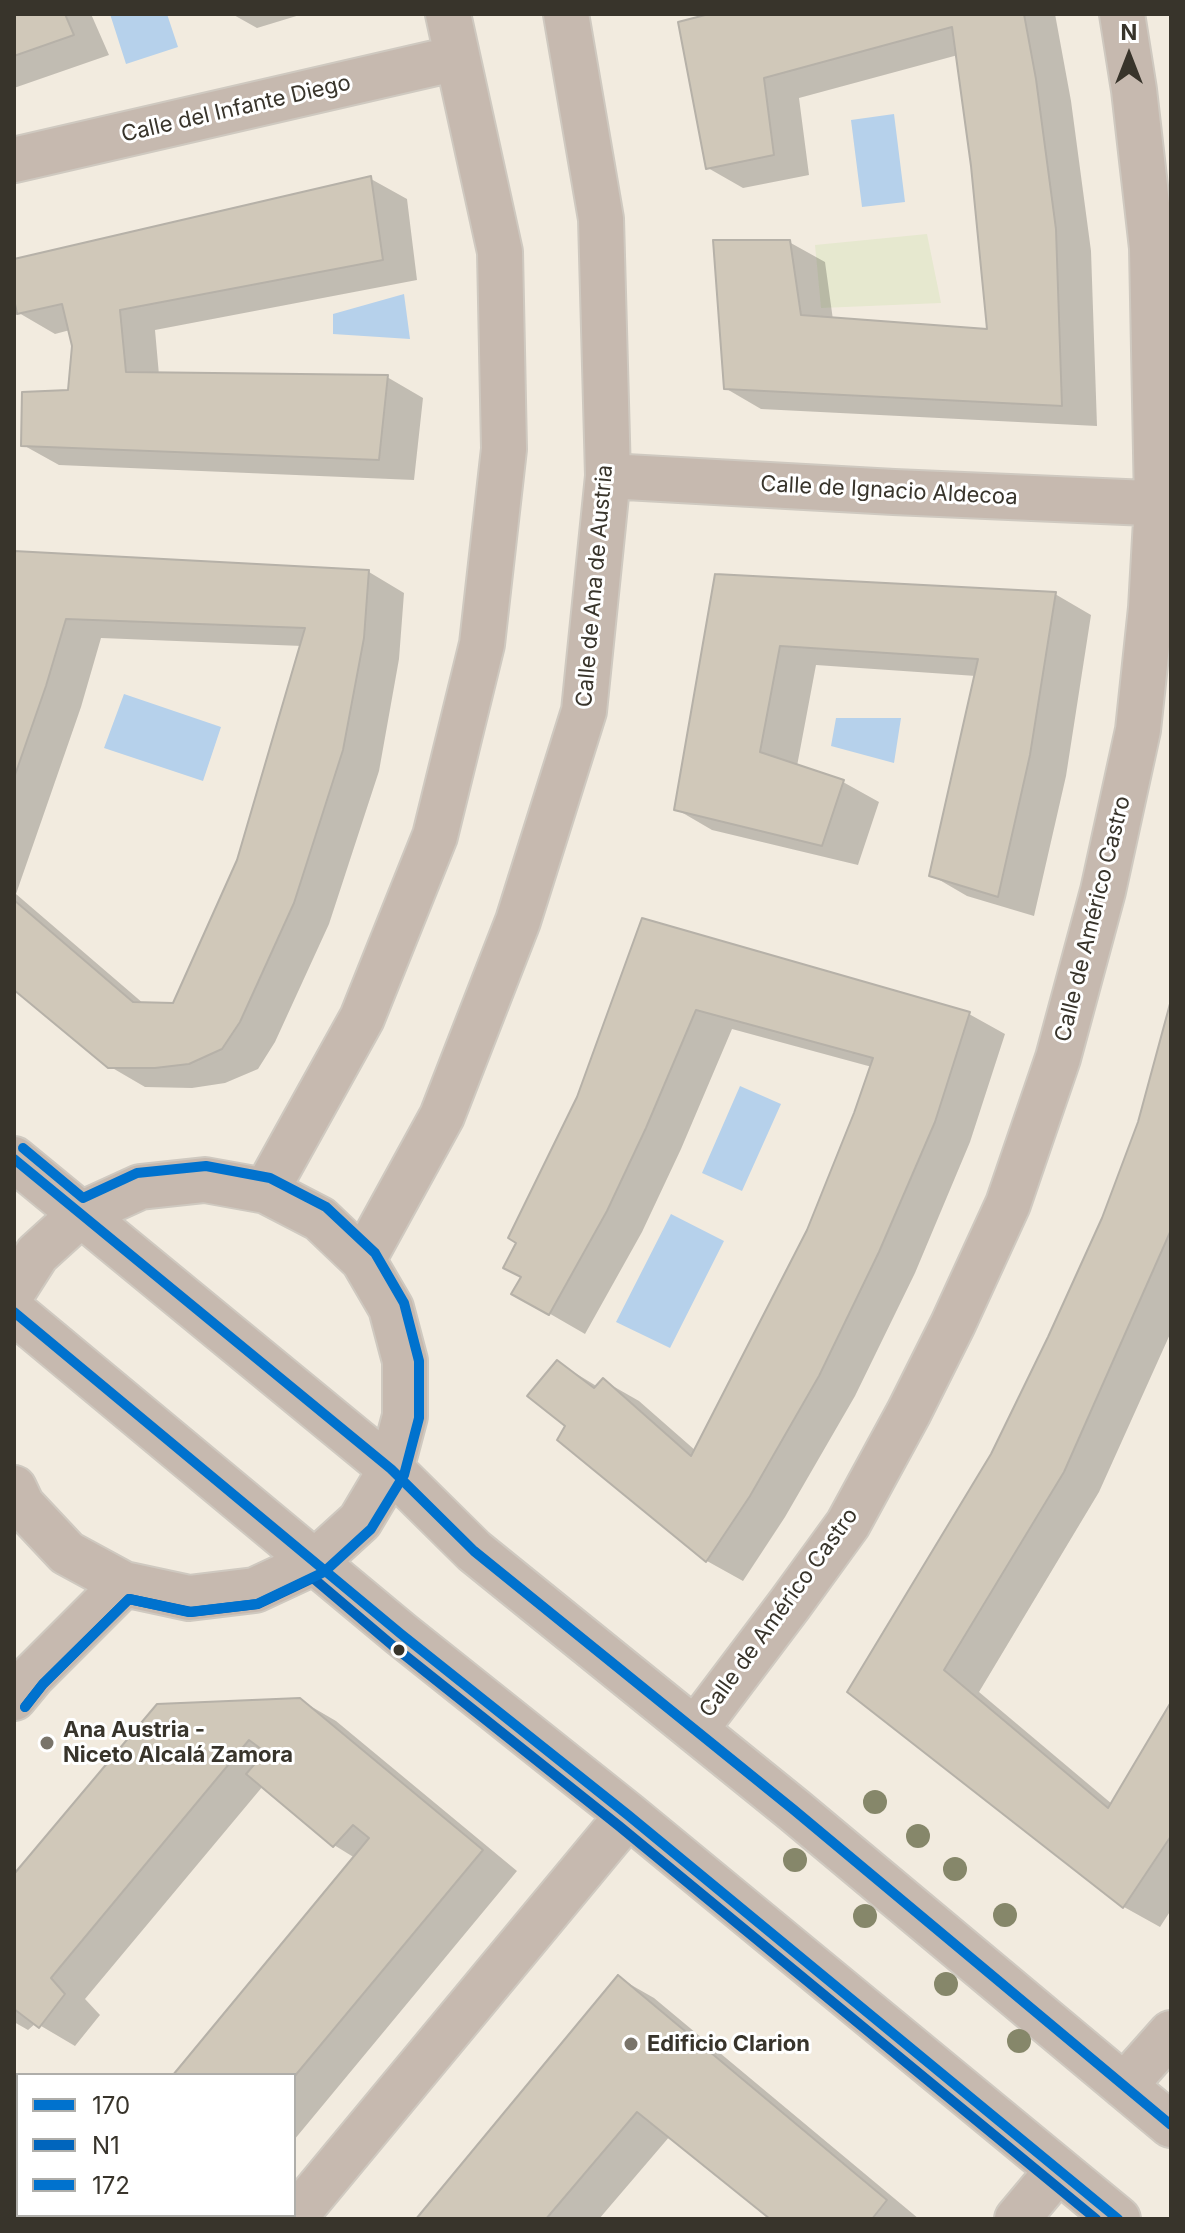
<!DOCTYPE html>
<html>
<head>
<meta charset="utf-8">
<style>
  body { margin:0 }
  #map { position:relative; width:1185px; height:2233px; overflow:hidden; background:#f2ebdf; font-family:Inter,sans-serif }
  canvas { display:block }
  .frame { position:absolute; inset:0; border:16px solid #38342b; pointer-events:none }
  .legend { position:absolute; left:16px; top:2073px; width:280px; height:144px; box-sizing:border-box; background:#fff; border:2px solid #afaeaa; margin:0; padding:10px 14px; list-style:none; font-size:24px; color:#38342b }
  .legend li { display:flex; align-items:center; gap:16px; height:40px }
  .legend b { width:40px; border:2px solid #afaeaa }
  .north { position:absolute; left:1089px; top:16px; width:80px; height:80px; -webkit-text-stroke:6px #fff; paint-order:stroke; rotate:0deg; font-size:22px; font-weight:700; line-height:32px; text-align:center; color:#38342b }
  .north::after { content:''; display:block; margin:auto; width:28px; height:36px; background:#38342b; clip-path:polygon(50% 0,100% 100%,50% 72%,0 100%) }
</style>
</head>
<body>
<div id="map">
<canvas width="1185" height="2233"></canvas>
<div class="frame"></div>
<ul class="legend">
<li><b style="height:10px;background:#0072ce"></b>170</li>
<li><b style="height:10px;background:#0065bd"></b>N1</li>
<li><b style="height:10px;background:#0072ce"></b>172</li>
</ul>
<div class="north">N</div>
</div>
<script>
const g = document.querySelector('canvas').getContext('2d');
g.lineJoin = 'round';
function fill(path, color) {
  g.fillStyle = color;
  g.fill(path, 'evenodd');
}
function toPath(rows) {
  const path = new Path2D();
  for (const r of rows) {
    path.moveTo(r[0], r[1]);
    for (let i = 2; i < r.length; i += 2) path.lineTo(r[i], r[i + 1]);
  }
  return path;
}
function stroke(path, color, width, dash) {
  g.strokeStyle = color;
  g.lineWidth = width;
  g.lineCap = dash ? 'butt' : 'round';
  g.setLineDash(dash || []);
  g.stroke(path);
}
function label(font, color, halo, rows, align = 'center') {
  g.font = font + ' Inter,sans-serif';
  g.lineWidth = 6;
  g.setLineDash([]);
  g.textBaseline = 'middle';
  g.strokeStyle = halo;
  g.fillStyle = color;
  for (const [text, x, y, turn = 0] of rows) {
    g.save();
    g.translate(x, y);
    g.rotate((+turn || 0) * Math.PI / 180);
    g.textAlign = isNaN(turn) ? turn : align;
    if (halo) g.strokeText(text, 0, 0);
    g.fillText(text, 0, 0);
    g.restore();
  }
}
const green = toPath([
  [927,234,941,303,821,308,815,245]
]);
const water = toPath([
  [110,14,167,14,178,47,126,64],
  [894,114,905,202,862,207,851,120],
  [404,294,410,339,333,334,333,314],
  [124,694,221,727,203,781,104,748],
  [836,718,901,718,894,763,831,746],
  [740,1086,781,1104,742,1191,702,1173],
  [671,1214,724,1241,670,1348,616,1322]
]);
const shadow = toPath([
  [14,14,91,14,109,55,14,88],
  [232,14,303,14,257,28],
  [717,14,1055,14,1071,101,1091,251,1097,426,761,409,725,388,789,242,825,262,833,320,989,331,973,166,958,55,799,98,809,175,743,188,708,168],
  [371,179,407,199,417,280,155,330,159,375,387,377,423,398,414,480,59,465,23,445,70,392,74,346,70,330,55,334,19,313,14,289,14,261],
  [14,553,369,572,404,593,399,659,379,771,329,924,275,1042,258,1069,225,1083,192,1088,145,1087,109,1066,14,987],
  [101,638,302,646,238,861,174,1005,144,1004,16,894,81,707],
  [717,576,1055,594,1091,615,1066,776,1034,916,967,896,931,875,976,676,816,665,797,766,843,782,879,802,858,865,712,830,676,809],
  [643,921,969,1014,1005,1034,970,1142,915,1273,855,1396,785,1517,743,1581,707,1561,560,1439,568,1426,557,1362,598,1387,604,1381,639,1401,696,1451,809,1231,872,1067,732,1029,681,1149,642,1232,585,1334,514,1293,523,1277,579,1098],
  [1171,1007,1171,1332,1099,1492,979,1692,1112,1804,1171,1706,1171,1910,1160,1927,1124,1907,850,1691,993,1455,1104,1218,1140,1123],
  [300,1700,336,1721,517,1871,294,2140,294,2075,175,2075,355,1858,334,1845,263,1786,85,1999,100,2015,75,2046,36,2023,28,2030,14,2022,14,1877],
  [619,1978,654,1998,919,2219,774,2219,670,2136,599,2219,418,2219],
  [53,2215,232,2215,228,2219,58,2219]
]);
const building = toPath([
  [14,14,65,14,74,35,14,56,14,14],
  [709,14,1024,14,1036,79,1056,229,1062,406,724,389,713,240,790,240,801,315,987,329,971,166,952,27,764,78,774,155,706,169,678,22,709,14],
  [371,176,383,260,120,310,126,372,388,375,379,460,21,446,22,392,68,390,72,346,62,304,17,314,14,299,14,259,371,176],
  [14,551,369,570,364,638,343,750,294,903,240,1022,222,1049,189,1064,155,1068,108,1068,14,990,14,900,133,1002,173,1003,237,860,305,628,66,619,46,686,14,778,14,551],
  [715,574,1056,592,1030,755,998,897,929,876,978,659,780,646,760,752,844,780,822,846,674,810,715,574],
  [642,918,970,1012,935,1122,879,1252,819,1376,750,1496,706,1562,557,1440,565,1426,527,1396,557,1360,594,1388,603,1378,691,1456,807,1230,854,1113,873,1058,696,1010,646,1128,607,1211,549,1315,511,1294,521,1277,503,1268,516,1243,508,1238,577,1097,642,918],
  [1171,1000,1171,1230,1064,1472,944,1670,1108,1808,1171,1702,1171,1836,1123,1908,847,1692,991,1454,1048,1337,1102,1218,1138,1122,1171,1000],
  [300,1698,483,1850,294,2077,294,2075,173,2075,369,1838,353,1825,333,1847,246,1774,265,1752,249,1740,51,1978,65,1994,39,2028,14,2009,14,1874,157,1704,300,1698],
  [618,1975,887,2200,872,2219,770,2219,637,2112,546,2219,416,2219,618,1975],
  [49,2215,179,2215,176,2219,55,2219,49,2215]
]);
const minor = toPath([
  [14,160,457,58],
  [608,476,894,492,1171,504],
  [14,1159,391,1469,474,1551,794,1810,1171,2125],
  [266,1191,362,1018,435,836,482,644,504,449,500,252,448,14],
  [363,1260,442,1116,518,921,584,711,608,476,601,219,566,14],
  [14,1290,37,1254,81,1214,140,1187,205,1180,266,1191,320,1219,363,1260,391,1308,405,1361,405,1416,391,1469,360,1521,315,1562,255,1590,189,1598,124,1584,67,1553,22,1505,14,1488],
  [14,1312,401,1634,628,1815,1118,2219],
  [14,1698,33,1675,124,1584],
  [695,1730,790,1604,848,1524,909,1412,953,1324,1008,1204,1058,1058,1103,891,1138,730,1151,608,1157,503,1152,248,1134,90,1122,14],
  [1124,2086,1171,2033],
  [293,2219,628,1815],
  [1017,2219,1058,2170]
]);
const bus1 = toPath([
  [14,1159,391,1469,474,1551,794,1810,1171,2125],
  [14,1312,401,1634,628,1815,1118,2219]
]);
const bus2 = toPath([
  [25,1707,43,1684,129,1599,191,1612,258,1604,313,1578,392,1645,619,1826,1096,2219]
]);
const bus3 = toPath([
  [23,1148,83,1198,137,1173,206,1166,270,1178,326,1207,375,1253,404,1303,419,1361,419,1418,404,1475,371,1529,324,1572,257,1604,189,1612,129,1599,43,1684,25,1707]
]);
const trees = [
  [875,1802],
  [918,1836],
  [795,1860],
  [955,1869],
  [1005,1915],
  [865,1916],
  [946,1984],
  [1019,2041]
];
const markers = [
  [399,1650,7,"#38342b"],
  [47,1743,8,"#79746a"],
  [631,2044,8,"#79746a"]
];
const streetNames = [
  ["Calle del Infante Diego",236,109,-13],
  ["Calle de Ignacio Aldecoa",889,491,3],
  ["Calle de Ana de Austria",595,586,-85],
  ["Calle de Américo Castro",1093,919,-76],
  ["Calle de Américo Castro",779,1613,-54]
];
const poiNames = [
  ["Ana Austria -",63,1730],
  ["Niceto Alcalá Zamora",63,1755],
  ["Edificio Clarion",647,2044]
];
fill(green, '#e6e8cf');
fill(water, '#b6d1eb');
fill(shadow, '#0003');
fill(building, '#d0c8b9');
stroke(building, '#b6b1a8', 2);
stroke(minor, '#cfc9c0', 48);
stroke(minor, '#c6b9af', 44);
stroke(bus1, '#0072ce', 10);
stroke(bus2, '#0065bd', 10);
stroke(bus3, '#0072ce', 10);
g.fillStyle = '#86876a';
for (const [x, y] of trees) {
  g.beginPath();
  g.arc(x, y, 12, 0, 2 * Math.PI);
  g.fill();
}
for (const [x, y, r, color] of markers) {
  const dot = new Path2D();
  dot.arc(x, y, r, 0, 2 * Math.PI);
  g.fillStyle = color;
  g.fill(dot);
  stroke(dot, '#fff', 3);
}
label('22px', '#38342b', '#fff', streetNames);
label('bold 22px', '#38342b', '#fff', poiNames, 'left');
</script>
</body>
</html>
